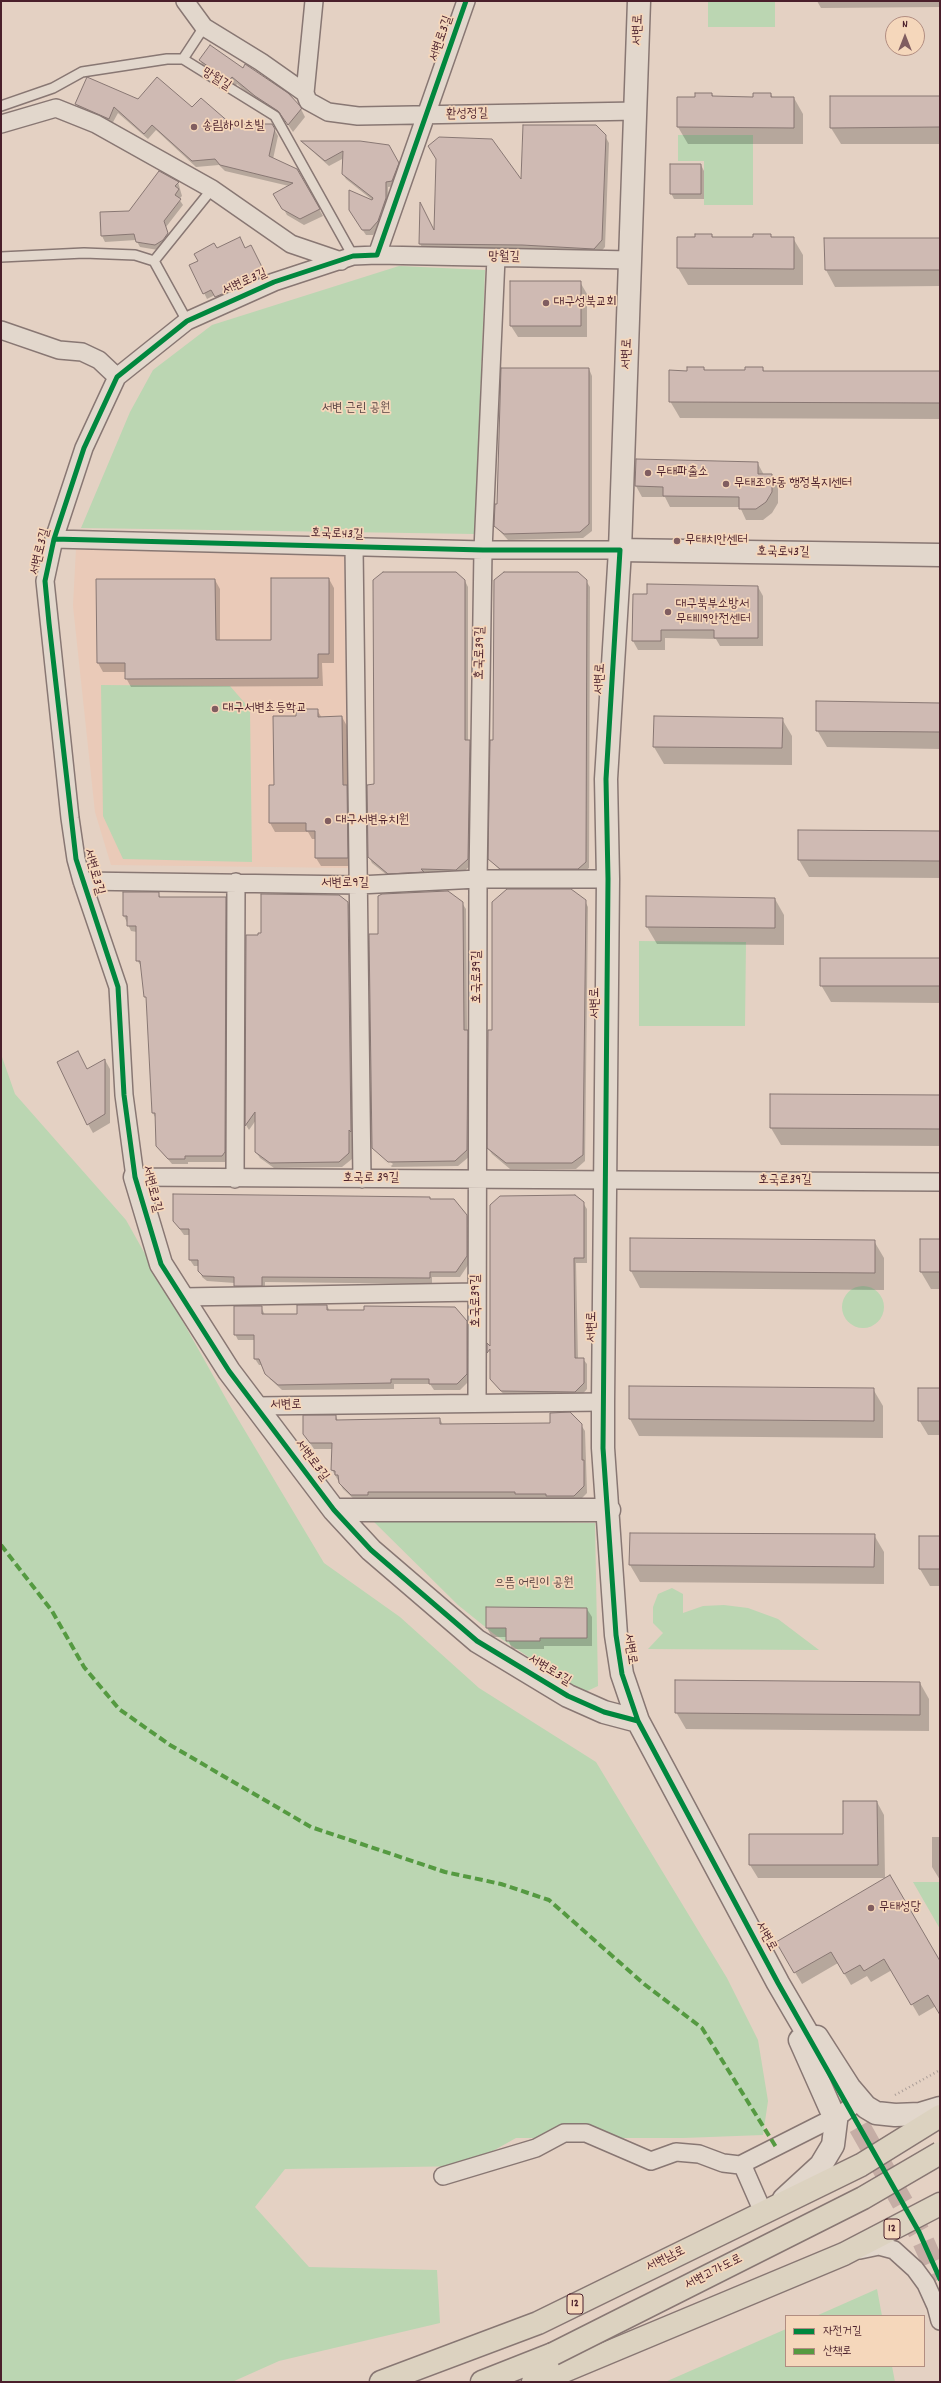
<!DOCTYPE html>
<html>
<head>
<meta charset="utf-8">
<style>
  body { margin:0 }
  #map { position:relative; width:941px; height:2383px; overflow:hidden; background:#e4d1c3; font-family:Dekko,"Poor Story",sans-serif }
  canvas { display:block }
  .frame { position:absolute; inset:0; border:2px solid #4a1f2b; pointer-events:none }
  .legend { position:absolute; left:785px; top:2315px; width:140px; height:52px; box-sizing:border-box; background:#f5d7bb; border:1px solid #b18d81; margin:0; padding:5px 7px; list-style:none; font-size:12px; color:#4a1f2b }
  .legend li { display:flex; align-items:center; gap:8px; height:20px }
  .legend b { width:20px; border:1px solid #b18d81 }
  .north { position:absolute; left:885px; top:16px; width:40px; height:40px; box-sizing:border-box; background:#f5d7bb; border:1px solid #b18d81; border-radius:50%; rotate:0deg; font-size:11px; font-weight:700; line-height:16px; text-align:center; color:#4a1f2b }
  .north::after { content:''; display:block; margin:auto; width:14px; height:18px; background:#805d60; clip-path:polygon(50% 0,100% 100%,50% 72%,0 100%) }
</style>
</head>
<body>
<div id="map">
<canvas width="941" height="2383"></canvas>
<div class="frame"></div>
<ul class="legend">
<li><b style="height:5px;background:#00873e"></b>자전거길</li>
<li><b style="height:5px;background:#559a41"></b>산책로</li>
</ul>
<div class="north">N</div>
</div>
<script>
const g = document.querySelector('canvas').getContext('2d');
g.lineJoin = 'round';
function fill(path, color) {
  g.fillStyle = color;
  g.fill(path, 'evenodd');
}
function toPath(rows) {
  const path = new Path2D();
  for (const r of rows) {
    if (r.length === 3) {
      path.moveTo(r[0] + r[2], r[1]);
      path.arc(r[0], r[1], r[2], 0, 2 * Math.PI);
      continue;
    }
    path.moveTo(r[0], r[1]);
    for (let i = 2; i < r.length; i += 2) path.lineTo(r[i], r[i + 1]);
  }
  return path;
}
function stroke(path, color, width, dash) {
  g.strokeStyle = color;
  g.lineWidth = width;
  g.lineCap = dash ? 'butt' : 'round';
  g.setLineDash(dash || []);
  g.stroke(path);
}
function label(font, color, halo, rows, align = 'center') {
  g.font = font + ' Dekko,"Poor Story",sans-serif';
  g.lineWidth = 3.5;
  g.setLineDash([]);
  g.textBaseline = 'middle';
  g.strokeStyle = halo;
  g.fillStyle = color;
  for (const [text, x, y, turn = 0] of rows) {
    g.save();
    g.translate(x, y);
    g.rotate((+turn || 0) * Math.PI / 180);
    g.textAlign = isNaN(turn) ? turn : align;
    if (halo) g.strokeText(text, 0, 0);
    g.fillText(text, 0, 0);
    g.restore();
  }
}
const built = toPath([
  [76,549,344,555,349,868,111,865,95,812,73,606]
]);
const green = toPath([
  [708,1,775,1,775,27,708,27],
  [678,135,753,135,753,205,704,205,704,161,678,161],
  [399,266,485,270,475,534,81,528,130,412,153,370,212,325],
  [101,685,230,686,250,709,252,862,123,859,103,816],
  [639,941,746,942,745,1026,639,1026],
  [1,1054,15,1094,126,1220,229,1404,324,1563,400,1617,479,1688,596,1762,727,1978,758,2040,768,2101,763,2135,683,2138,516,2138,466,2166,285,2169,255,2207,309,2267,437,2270,440,2323,279,2361,232,2382,1,2382],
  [863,1307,21],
  [370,1518,595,1523,598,1686,583,1693,494,1634,458,1605],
  [672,1588,683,1594,683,1613,703,1606,724,1605,748,1608,778,1619,819,1650,648,1649,663,1633,653,1623,653,1607,658,1594],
  [913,1882,940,1882,940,1929],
  [877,2289,882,2316,816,2316],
  [786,2329,786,2366,892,2366,895,2382,665,2382]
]);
const shadow = toPath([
  [817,1,940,1,940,7,821,8],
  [200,60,301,109,305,117,293,132,284,119,260,104,237,84,234,88,204,68],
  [712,94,714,97,754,98,771,94,773,98,794,98,803,114,803,144,688,144,678,127,678,98,696,98],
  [940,97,940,144,841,144,831,128],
  [138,100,192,108,230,125,272,125,278,136,273,159,297,169,323,216,304,225,287,215,275,194,289,186,225,171,219,165,196,167,156,130,148,139,118,113,112,124,80,110,76,104],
  [605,136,609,143,605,247,598,255,424,250,420,244,421,206,435,233],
  [302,142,360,142,388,146,401,169,395,186,388,187,389,204,381,226,373,235,366,235,353,216,375,202,346,179,343,174,344,158,329,166],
  [701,165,704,171,704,199,674,199,671,193],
  [178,182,182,196,179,199,183,205,166,227,170,240,158,250,140,247,136,240,105,242,102,236,130,212],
  [712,235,713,238,754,238,770,235,772,238,793,238,803,255,803,285,688,285,678,268,678,238],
  [940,239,940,286,835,287,826,270],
  [217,249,245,249,254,252,268,281,219,303,215,295,207,299,191,266],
  [580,282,587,294,587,337,518,337,511,326],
  [704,368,705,371,746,371,763,368,764,372,940,372,940,419,680,418,670,401,688,372],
  [589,369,592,376,592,531,583,538,508,540,495,526,498,505],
  [637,460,757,462,764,475,772,475,778,486,778,503,772,513,763,520,746,520,740,507,670,507,665,497,642,497,636,486],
  [329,579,334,588,334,663,322,663,323,686,131,687,126,678,126,672,103,672,98,663,97,580,215,580,220,589,220,641,272,641],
  [465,581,468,587,468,741,473,747,471,865,460,875,392,879,372,863,369,857,375,786],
  [586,581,590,587,589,868,581,874,504,874,489,859],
  [758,587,763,596,763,646,720,646,716,639,665,638,665,650,638,650,633,641,648,595],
  [940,704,940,749,827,747,817,730],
  [317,710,322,718,342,717,347,726,347,787,351,794,352,866,321,866,316,858,316,839,312,839,308,832,275,832,270,823,270,786,275,786,297,717],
  [655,717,782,719,792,736,792,765,664,764,654,747],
  [940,832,940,878,809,877,799,860],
  [124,893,158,893,161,898,225,898,229,904,228,1158,225,1162,188,1162,188,1164,172,1164,157,1146,156,1119,153,1113,148,1001,141,966,137,960,137,932,131,931,124,916],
  [775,899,784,915,784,945,657,944,647,927],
  [585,901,588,907,585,1161,576,1169,510,1169,492,1154,488,1148,493,1031],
  [348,903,351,909,354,1136,352,1135,352,1159,342,1167,274,1168,260,1158,256,1152,256,1120,249,1130,246,1125,247,936,259,936],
  [462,903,466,909,467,1030,470,1036,470,1156,458,1166,392,1167,375,1153,391,1166,393,1164,373,1148,379,935],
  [940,959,940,1003,831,1002,821,985],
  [105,1060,110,1069,110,1123,93,1133,88,1124,87,1070],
  [940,1096,940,1146,781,1145,771,1128],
  [431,1200,467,1215,470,1221,470,1262,460,1277,432,1277,432,1284,265,1282,265,1291,238,1292,235,1283,207,1281,202,1277,199,1266,194,1266,190,1260,190,1235,184,1235,174,1221],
  [583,1203,587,1209,587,1263,576,1263,578,1359,583,1359,587,1364,587,1389,579,1398,505,1396,491,1379,491,1357,488,1346,491,1349],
  [940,1240,940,1289,931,1289,921,1272],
  [874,1241,884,1258,884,1290,640,1288,631,1271],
  [327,1306,330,1311,466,1321,470,1327,470,1380,460,1390,434,1390,430,1384,394,1384,394,1389,282,1390,270,1379,263,1365,259,1365,255,1359,255,1340,238,1340,235,1334,261,1307,265,1315,298,1315],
  [630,1387,873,1389,883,1406,883,1438,639,1436,630,1419],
  [940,1389,940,1435,928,1435,919,1420],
  [336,1416,338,1421,440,1419,443,1425,581,1425,585,1431,587,1493,578,1502,520,1500,519,1498,371,1498,371,1501,356,1501,343,1489,332,1470,333,1449,314,1449,304,1434],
  [874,1535,884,1552,884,1584,640,1582,630,1565],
  [940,1537,940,1586,930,1586,920,1569],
  [587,1609,592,1617,592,1646,544,1646,544,1649,512,1649,507,1637,492,1637,487,1628],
  [920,1683,929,1699,929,1731,686,1729,676,1712],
  [877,1802,884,1815,885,1878,758,1878,750,1865,750,1835,844,1835],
  [932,1837,940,1837,940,1880,932,1867],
  [777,1942,940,1962,940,2013,936,2006,919,2016,892,1970,871,1982,867,1976,851,1985,838,1963,802,1984]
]);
const building = toPath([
  [210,45,243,68,245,64,288,93,302,108,288,125,278,111,255,96,232,77,229,81,199,60,210,45],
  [87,77,138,99,157,77,192,107,201,98,231,124,272,124,275,129,269,156,297,169,320,209,300,219,282,209,273,194,293,183,220,165,215,159,192,161,152,125,144,134,114,107,109,119,75,104,87,77],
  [695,93,712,93,712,96,753,97,753,93,771,93,771,97,794,97,794,128,677,127,677,97,695,97,695,93],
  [830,96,940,96,940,127,830,128,830,96],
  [523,125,596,125,606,135,602,240,594,249,522,245,419,244,420,202,434,230,436,159,428,146,439,137,492,139,521,179,523,125],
  [301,141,360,141,389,145,399,163,392,181,386,182,386,198,378,221,370,230,362,230,349,210,349,190,372,200,373,198,342,174,343,151,325,161,301,141],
  [670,164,701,164,701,194,670,194,670,164],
  [159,171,179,182,175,186,179,189,175,195,181,199,164,221,168,233,163,240,155,245,136,242,134,234,101,236,100,212,129,211,159,171],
  [695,234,712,234,712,237,753,237,753,234,771,234,771,237,794,237,794,269,677,268,677,237,695,237,695,234],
  [240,237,245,248,251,245,266,275,215,297,211,290,203,294,189,265,198,261,194,254,214,243,217,248,240,237],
  [824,238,940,238,940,270,825,270,824,238],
  [510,281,581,281,581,326,510,326,510,281],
  [687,367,704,367,704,370,745,370,745,367,763,367,763,371,940,371,940,403,669,402,669,370,687,371,687,367],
  [501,368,589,368,589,524,580,532,504,534,494,526,495,504,497,504,501,368],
  [636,459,758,462,758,474,772,474,772,492,766,502,756,509,739,509,739,497,663,496,663,487,635,486,636,459],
  [383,572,456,572,465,580,465,740,470,740,468,859,456,870,421,869,424,872,388,874,368,857,367,785,374,784,374,774,373,580,383,572],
  [504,572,578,572,587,580,586,862,578,869,500,869,488,859,490,740,493,740,494,580,504,572],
  [271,578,329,578,329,654,318,654,318,678,125,679,125,663,97,663,96,579,215,579,216,640,271,640,271,578],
  [647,584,758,586,758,638,714,638,714,630,661,630,661,641,632,641,633,594,647,594,647,584],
  [816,701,940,703,940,732,816,731,816,701],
  [296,709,318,709,318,717,342,716,343,785,347,785,348,858,315,858,315,831,306,831,306,823,269,823,269,785,274,785,273,716,296,716,296,709],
  [654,716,783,718,782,748,653,747,654,716],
  [798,830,940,831,940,861,798,860,798,830],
  [507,889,571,889,586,900,583,1155,572,1163,506,1163,487,1148,488,1030,492,1030,492,902,507,889],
  [448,891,463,902,464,1030,468,1030,467,1150,455,1161,388,1162,372,1148,369,934,378,934,378,896,382,894,448,891],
  [123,892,159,892,159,897,226,897,225,1152,222,1156,185,1156,185,1159,168,1159,156,1146,155,1113,152,1113,146,997,144,997,140,961,136,961,136,926,127,926,127,916,123,916,123,892],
  [261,894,339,895,348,902,351,1132,349,1130,349,1153,339,1162,270,1163,255,1152,255,1112,245,1126,246,935,258,935,258,933,261,933,261,894],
  [646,896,775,898,775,928,646,927,646,896],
  [820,958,940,958,940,986,820,986,820,958],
  [78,1051,87,1069,105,1059,105,1114,87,1125,57,1062,78,1051],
  [770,1094,940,1095,940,1129,770,1128,770,1094],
  [173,1194,430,1197,430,1199,454,1199,467,1215,467,1256,456,1272,430,1272,430,1278,262,1277,262,1286,234,1286,234,1277,203,1276,198,1271,198,1260,189,1260,189,1229,180,1229,173,1221,173,1194],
  [575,1195,584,1202,584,1258,574,1258,575,1358,584,1358,584,1383,575,1392,501,1391,490,1379,490,1349,487,1353,487,1343,490,1346,490,1205,500,1196,575,1195],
  [630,1238,875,1240,875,1273,630,1271,630,1238],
  [920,1239,940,1239,940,1272,920,1272,920,1239],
  [297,1305,327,1305,327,1310,364,1310,364,1306,455,1307,467,1321,467,1374,457,1384,429,1384,429,1379,391,1379,391,1383,278,1385,265,1374,259,1359,254,1359,254,1335,234,1335,234,1306,262,1306,262,1314,297,1314,297,1305],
  [629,1386,874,1388,874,1421,629,1419,629,1386],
  [918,1388,940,1388,940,1421,918,1421,918,1388],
  [570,1412,582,1424,582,1460,584,1460,584,1486,574,1496,546,1496,546,1494,515,1494,515,1492,368,1492,368,1495,351,1495,339,1483,338,1475,335,1475,335,1471,331,1470,332,1443,310,1443,303,1434,303,1415,336,1415,336,1420,440,1418,440,1424,550,1423,550,1413,570,1412],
  [630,1533,875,1534,874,1567,629,1565,630,1533],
  [919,1536,940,1536,940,1569,919,1569,919,1536],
  [486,1607,587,1608,587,1638,540,1638,540,1641,506,1641,506,1628,486,1628,486,1607],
  [675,1680,920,1682,920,1715,675,1713,675,1680],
  [843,1801,877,1801,878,1865,749,1865,749,1834,843,1834,843,1801],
  [890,1875,940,1961,940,2015,928,1995,911,2005,884,1959,864,1971,860,1965,844,1974,831,1952,794,1973,776,1942,890,1875]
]);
const tertiaryTunnel = toPath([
  [827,2069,919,2232,940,2279]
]);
const path = toPath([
  [895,2095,940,2070]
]);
const service = toPath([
  [183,59,204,27],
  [1,106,53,88,82,72,167,59,183,59,275,116,353,256],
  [1,257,84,253,135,255,154,261,187,321],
  [154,261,212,189]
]);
const minor = toPath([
  [185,1,204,27,261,62,305,93,308,101,328,112,358,116,637,111],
  [466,1,377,255,353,256,274,282,187,321,117,377,84,448,54,539,45,581,70,818,76,859,82,881,118,987,124,1095,135,1177,940,1182],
  [305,93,314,1],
  [1,124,56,108,96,124,212,189,291,244,341,261],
  [377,255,631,260],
  [1,330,59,350,82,352,99,360,117,377],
  [54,539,483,550,620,550],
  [354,547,362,1179],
  [82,881,359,885,478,879,608,879],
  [235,1179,236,882],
  [183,1297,477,1292],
  [477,1403,478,879,483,550,496,258],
  [256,1406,603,1402],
  [742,2164,763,2212],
  [443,2176,536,2148,564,2133,586,2133,651,2161,676,2152,699,2154,723,2163,740,2165,843,2113,852,2106,855,2094],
  [860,2250,879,2246,894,2250,915,2269,926,2284,936,2306,940,2321]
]);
const tertiary = toPath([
  [620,550,606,779,608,879,603,1402,603,1448,616,1635,622,1674,638,1721,778,1983,820,2055],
  [135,1177,161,1264,229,1371,334,1510,371,1550,477,1641,568,1696,604,1712,638,1721],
  [334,1510,609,1510],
  [817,2037,849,2087,866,2107,876,2113,895,2115,920,2114,940,2108],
  [784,2199,821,2165,833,2145,836,2121,800,2040]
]);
const secondary = toPath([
  [639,1,620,550,940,555]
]);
const trunk = toPath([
  [381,2382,538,2323,861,2165,940,2116],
  [482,2382,553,2354],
  [533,2382,564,2371,844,2254,940,2204]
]);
const trunkBridge = toPath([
  [553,2354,863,2198,940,2153]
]);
const quiet = toPath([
  [1,1545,52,1611,84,1667,119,1709,170,1745,311,1827,445,1872,501,1884,549,1900,644,1984,702,2028,776,2147]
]);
const cycleway = toPath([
  [466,1,377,255,353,256,274,282,187,321,117,377,84,448,54,539,45,581,49,623,76,859,118,987,124,1095,135,1177,161,1264,229,1371,334,1510,371,1550,477,1641,568,1696,604,1712,638,1721],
  [54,539,483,550,620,550,606,779,608,879,603,1448,616,1635,622,1674,638,1721,778,1983,919,2232,940,2279]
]);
const markers = [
  [194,127,4,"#805d60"],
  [546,303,4,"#805d60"],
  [648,473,4,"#805d60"],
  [726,484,4,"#805d60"],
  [677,541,4,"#805d60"],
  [668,612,4,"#805d60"],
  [215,709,4,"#805d60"],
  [328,821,4,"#805d60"],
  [871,1908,4,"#805d60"]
];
const shields = [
  [892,2229,16],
  [575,2304,16]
];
const shieldNames = [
  ["12",892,2229],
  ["12",575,2304]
];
const streetNames = [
  ["서변로",639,30,-88],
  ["서변로3길",442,39,-71],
  ["망월길",216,80,32],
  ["환성정길",467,115,-1],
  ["망월길",504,258,1],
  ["서변로3길",245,283,-24],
  ["서변로",628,354,-88],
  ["호국로43길",337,535,2],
  ["서변로3길",41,552,-76],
  ["호국로43길",783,553,1],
  ["호국로39길",481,653,-89],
  ["서변로",601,679,-87],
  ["서변로3길",93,872,75],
  ["서변로9길",345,884],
  ["호국로39길",478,977,-90],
  ["서변로",596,1003,-90],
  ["호국로 39길",371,1179],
  ["호국로39길",785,1181],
  ["서변로3길",151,1189,76],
  ["호국로39길",477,1301,-90],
  ["서변로",593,1327,-89],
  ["서변로",286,1406,-1],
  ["서변로3길",311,1461,53],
  ["서변로",629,1649,82],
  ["서변로3길",549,1671,31],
  ["서변로",765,1937,62],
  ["서변남로",666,2260,-26],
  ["서변고가도로",714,2273,-27]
];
const poiNames = [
  ["송림하이츠빌",202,127],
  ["대구성북교회",554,303],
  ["무태파출소",656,473],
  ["무태조야동 행정복지센터",734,484],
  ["무태치안센터",685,541],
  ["대구북부소방서",676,605],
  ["무태119안전센터",676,620],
  ["대구서변초등학교",223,709],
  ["대구서변유치원",336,821],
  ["무태성당",879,1908]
];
const parkNames = [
  ["서변 근린 공원",356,409],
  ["으뜸 어린이 공원",534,1584]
];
fill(built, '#eacab8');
fill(green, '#bbd6b2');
fill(shadow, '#0003');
fill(building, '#cfbab3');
stroke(building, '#887773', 1);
stroke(tertiaryTunnel, '#c5ada5', 22, [22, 11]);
stroke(service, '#887773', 12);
stroke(minor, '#887773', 20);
stroke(tertiary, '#887773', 25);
stroke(secondary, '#887773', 25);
stroke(trunk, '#887773', 25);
stroke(path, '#ab9e98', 2.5, [1, 3]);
stroke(service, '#e2d7cc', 9);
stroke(minor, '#e2d7cc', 17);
stroke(tertiary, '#e2d7cc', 22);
stroke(secondary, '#e2d7cc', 22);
stroke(trunk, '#dcd2c0', 22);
stroke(trunkBridge, '#887773', 25, []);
stroke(trunkBridge, '#dcd2c0', 22);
stroke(quiet, '#559a41', 4, [8, 4]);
stroke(cycleway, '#00873e', 5);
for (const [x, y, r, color] of markers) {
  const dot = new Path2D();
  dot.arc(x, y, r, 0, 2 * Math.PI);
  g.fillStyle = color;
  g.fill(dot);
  stroke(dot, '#f5d7bb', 1.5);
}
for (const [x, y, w] of shields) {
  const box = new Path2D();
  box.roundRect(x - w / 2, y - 10, w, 20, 3);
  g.fillStyle = '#f5d7bb';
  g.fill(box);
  stroke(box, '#4a1f2b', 1);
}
label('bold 12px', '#4a1f2b', null, shieldNames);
label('13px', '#4a1f2b', '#f5d7bb', streetNames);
label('13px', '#4a1f2b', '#f5d7bb', poiNames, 'left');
label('13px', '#5a4443', '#f5d7bb', parkNames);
</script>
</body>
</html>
